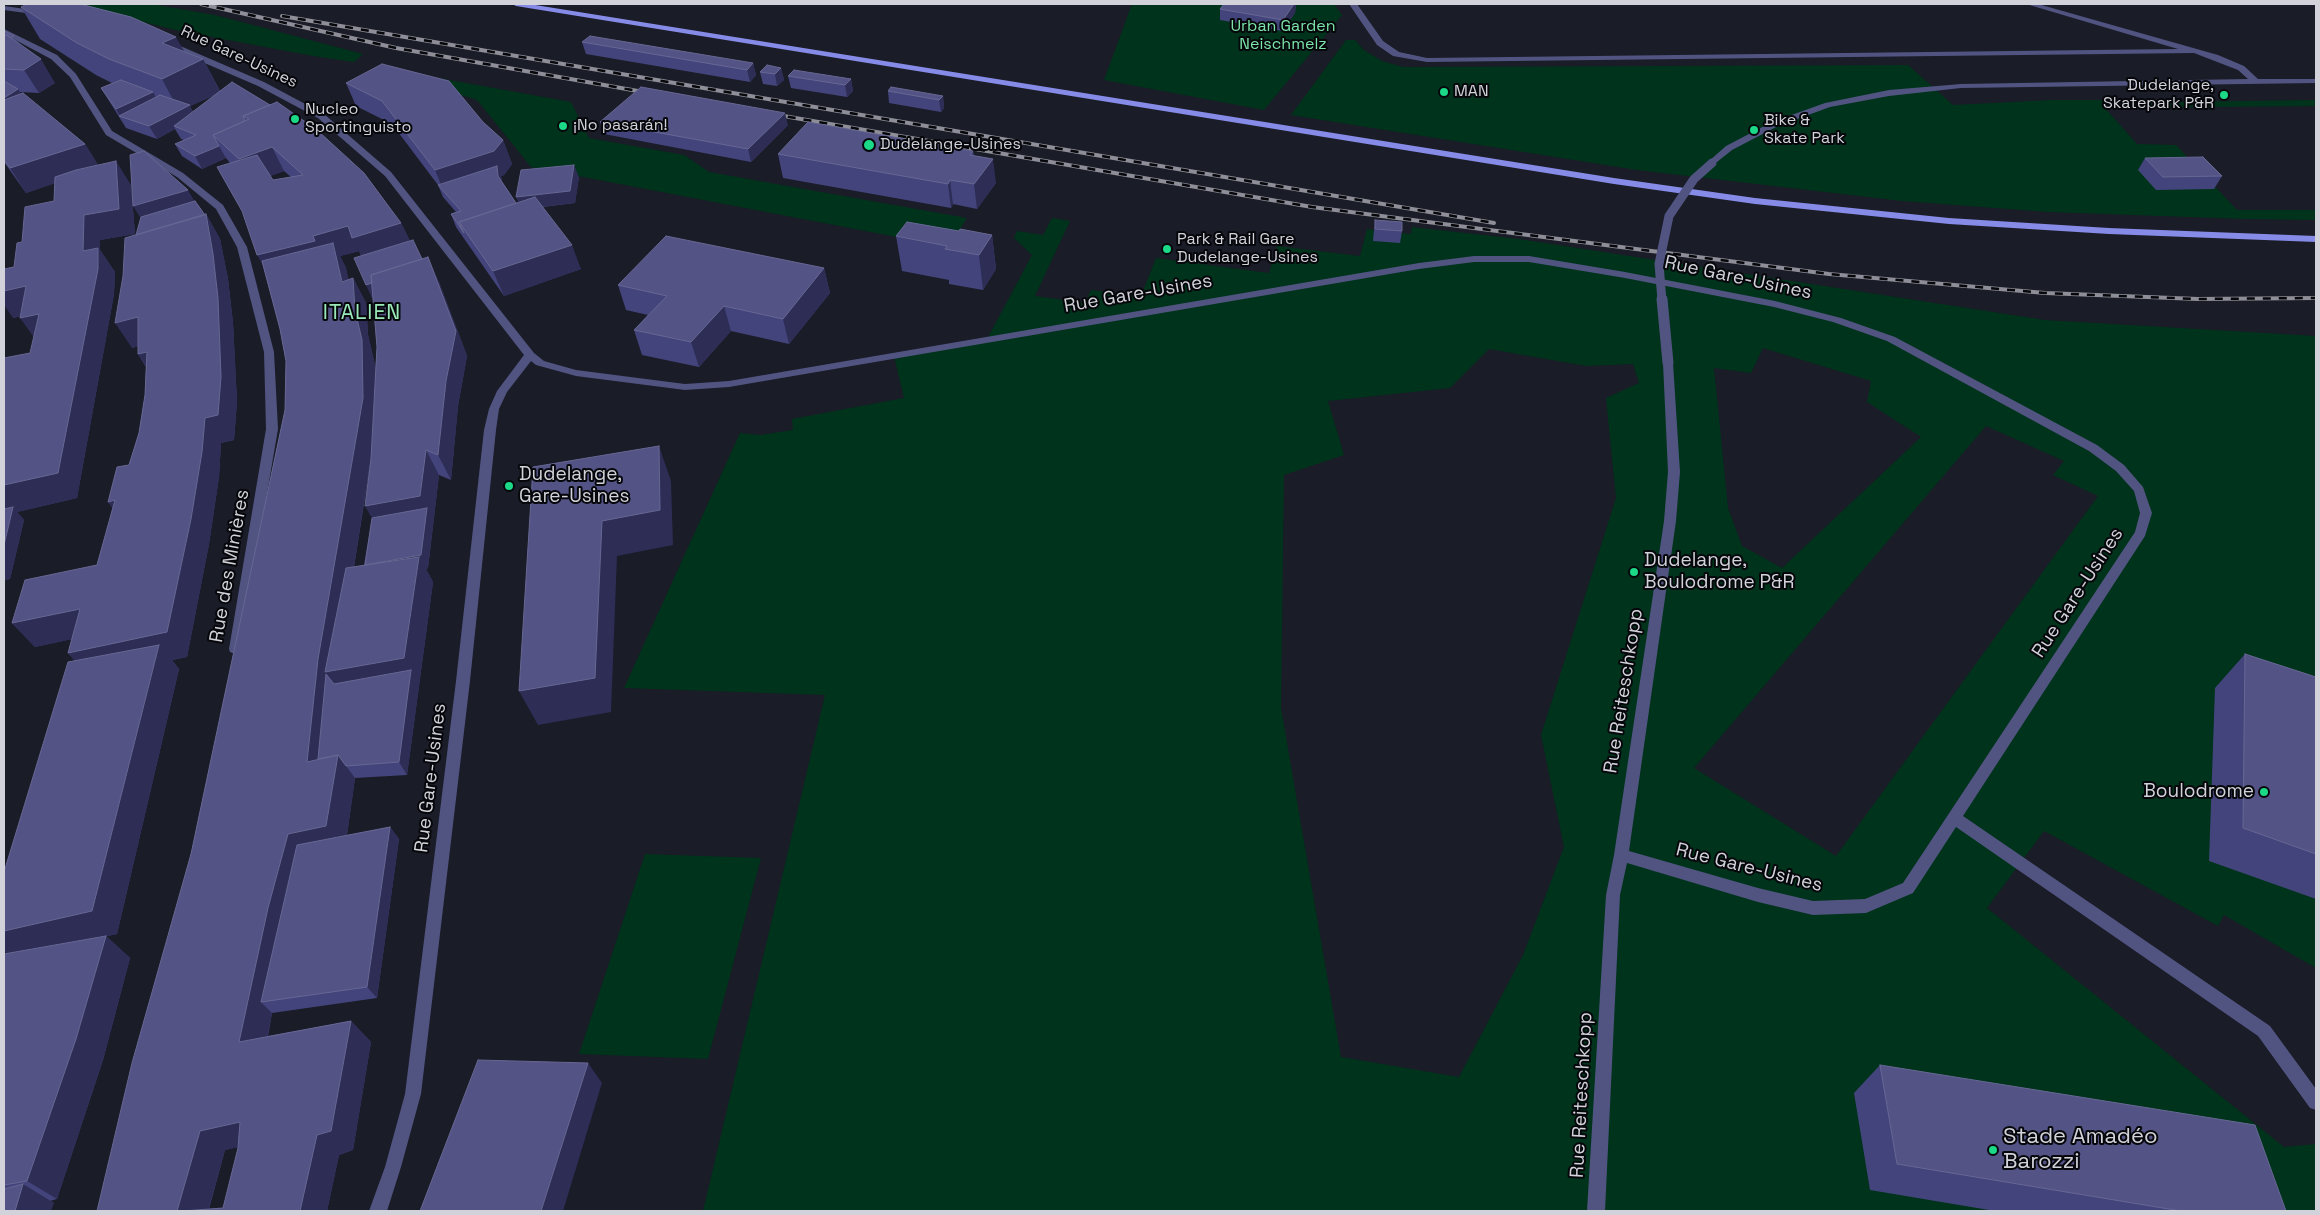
<!DOCTYPE html>
<html>
<head>
<meta charset="utf-8">
<style>
  body { margin:0 }
  #map { position:relative; width:2320px; height:1215px; overflow:hidden; background:#1a1c27; font-family:"Space Grotesk",sans-serif }
  canvas { display:block }
  .frame { position:absolute; inset:0; border:5px solid #d1d2da; pointer-events:none }
</style>
</head>
<body>
<div id="map">
<canvas width="2320" height="1215"></canvas>
<div class="frame"></div>
</div>
<script>
const g = document.querySelector('canvas').getContext('2d');
g.lineJoin = 'round';
function fill(path, color) {
  g.fillStyle = color;
  g.fill(path, 'evenodd');
}
function toPath(rows) {
  const path = new Path2D();
  for (const r of rows) {
    path.moveTo(r[0], r[1]);
    for (let i = 2; i < r.length; i += 2) path.lineTo(r[i], r[i + 1]);
  }
  return path;
}
function stroke(path, color, width, dash) {
  g.strokeStyle = color;
  g.lineWidth = width;
  g.lineCap = dash ? 'butt' : 'round';
  g.setLineDash(dash || []);
  g.stroke(path);
}
function label(font, color, halo, rows, align = 'center') {
  g.font = font + ' "Space Grotesk",sans-serif';
  g.lineWidth = 4;
  g.setLineDash([]);
  g.textBaseline = 'middle';
  g.strokeStyle = halo;
  g.fillStyle = color;
  for (const [text, x, y, turn = 0] of rows) {
    g.save();
    g.translate(x, y);
    g.rotate((+turn || 0) * Math.PI / 180);
    g.textAlign = isNaN(turn) ? turn : align;
    if (halo) g.strokeText(text, 0, 0);
    g.fillText(text, 0, 0);
    g.restore();
  }
}
const green = toPath([
  [54,4,151,4,215,15,363,54,354,62,313,56,180,31,85,8],
  [1132,4,1334,4,1342,15,1264,110,1104,80],
  [1346,40,1355,40,1364,50,1382,61,1403,67,1908,65,1953,105,2051,100,2144,100,2168,102,2316,100,2316,106,2105,108,2137,144,2176,145,2237,210,2316,210,2316,220,2245,219,2048,212,1902,201,1637,170,1291,115],
  [416,74,571,102,589,138,684,155,709,172,967,218,949,247,531,167,477,100,406,78],
  [1052,218,1070,221,1035,296,1085,303,1091,290,1141,296,1156,258,1269,273,1277,246,1360,256,1367,229,1411,234,1412,227,1519,239,2045,320,2316,336,2316,968,2224,915,2218,926,2044,831,1987,908,2284,1147,2316,1144,2316,1211,703,1211,825,695,624,688,740,433,760,435,793,430,792,419,904,398,894,356,986,341,1032,255,1014,238,1017,231,1043,235],
  [1763,348,1871,381,1867,402,1921,437,1782,568,1742,546,1728,508,1714,368,1751,373],
  [1489,349,1586,366,1633,364,1639,383,1606,398,1616,498,1541,735,1564,847,1523,955,1459,1077,1341,1057,1281,708,1284,475,1344,455,1328,401,1450,388],
  [1986,426,2064,461,2053,475,2098,496,1836,856,1694,768],
  [645,854,761,858,708,1059,579,1054]
]);
const minor = toPath([
  [1349,4,1357,4,1383,41,1399,52,1427,58,2178,49,2026,4,2038,4,2218,55,2244,66,2258,79,2316,79,2316,83,1961,88,1889,96,1830,107,1778,126,1732,150,1712,166,1709,165,1709,161,1726,146,1772,122,1825,103,1889,90,1961,84,2248,79,2238,70,2194,53,1427,62,1393,56,1377,45,1349,4],
  [4,6,40,11,44,13,40,15,4,10,4,6],
  [4,29,57,55,76,74,112,131,183,173,223,205,247,247,274,352,278,429,240,652,235,654,230,652,229,649,266,429,264,352,237,247,216,209,177,177,106,135,70,77,51,59,4,34,4,29],
  [165,42,171,42,264,82,324,114,391,172,534,353,544,361,576,370,685,384,729,381,1419,263,1474,256,1529,256,1625,272,1775,301,1841,318,1895,337,2097,445,2124,465,2143,487,2152,513,2145,536,1963,816,2270,1026,2316,1089,2316,1110,2310,1108,2258,1036,1956,827,1913,893,1866,913,1813,915,1758,902,1627,863,1620,895,1605,1211,1587,1211,1606,895,1614,855,1664,521,1668,472,1663,363,1664,361,1672,361,1673,363,1680,472,1676,521,1629,851,1758,888,1813,901,1865,899,1903,883,2135,532,2140,513,2134,491,2116,471,2089,451,1887,341,1833,322,1774,307,1625,278,1529,262,1474,262,1419,269,729,387,685,390,576,376,536,365,531,361,507,392,499,409,496,430,470,681,421,1094,401,1167,387,1211,369,1211,385,1167,405,1094,456,681,484,430,489,409,497,391,524,355,385,176,318,118,258,86,165,46,165,42]
]);
const major = toPath([
  [512,4,529,4,1614,178,1755,198,1949,218,2109,228,2316,236,2316,242,2109,234,1949,224,1755,204,1614,184,516,6,512,4]
]);
const rail = toPath([
  [201,4,396,48,649,93],
  [282,16,1494,223],
  [772,114,1312,207,1829,274,2045,293,2198,299,2316,298]
]);
const minorBridgeFar1 = toPath([
  [1662,301,1659,264,1669,216,1694,179,1712,163]
]);
const minorBridge = toPath([
  [1662,299,1668,363]
]);
const wall = toPath([
  [1224,4,1296,4,1295,13,1282,31,1220,20,1220,9],
  [21,7,185,52,203,59,220,91,401,223,410,241,439,282,467,356,458,406,451,480,439,475,428,568,426,569,433,582,407,775,355,778,347,835,390,827,399,839,377,998,272,1013,268,1036,351,1021,371,1042,353,1150,339,1155,327,1211,97,1211,191,854,285,410,286,361,280,329,263,266,230,163,226,158,202,169,182,156,175,144,184,140,181,139,175,129,157,139,126,128,101,88,112,83,96,75,40,39],
  [217,94,193,112,190,106],
  [284,171,291,177,273,180,270,176],
  [359,251,361,256,372,298,373,298,377,347,375,376,375,365,368,335,366,303,353,278,348,280,346,268,340,256],
  [372,453,372,518,364,565,354,567],
  [238,1147,223,1208,209,1209,225,1150],
  [4,31,18,42,55,83,39,93,20,92,21,94,85,144,98,165,131,185,135,234,100,240,100,250,115,272,114,294,77,498,17,512,24,520,10,579,30,353,34,337,21,316,13,318,14,267,22,242,54,201,55,183,26,193,4,162],
  [582,42,753,63,756,75,750,82,586,54],
  [781,68,784,80,777,86,763,84,760,72],
  [788,76,851,79,853,91,847,97,791,88],
  [346,83,483,122,503,140,512,164,504,175,501,176,502,182,516,203,579,177,575,203,543,207,581,269,504,296,456,227,451,214,456,212,443,197,438,185,392,124,356,106],
  [888,91,943,96,944,108,941,112,889,103],
  [600,122,788,125,751,162,604,134],
  [973,151,974,156,996,183,977,209,953,204,951,208,783,178,778,154],
  [2145,158,2222,176,2214,189,2156,190,2138,170],
  [195,201,205,215,206,214,220,239,228,279,233,323,237,402,234,440,221,443,219,477,209,544,187,657,172,660,179,669,117,934,102,937,106,936,130,958,103,1060,57,1199,50,1201,54,1203,4,1211,4,954,8,954,4,950,4,872,75,661,68,653,72,639,35,647,12,623,97,565,113,508,108,502,129,465,139,433,145,395,146,367,138,354,138,346,132,348,136,235],
  [1375,220,1402,231,1400,243,1373,241],
  [959,231,992,235,996,269,983,290,949,284,949,280,902,271,896,236],
  [824,268,830,293,789,344,731,331,699,367,642,355,634,330,648,315,626,310,618,285],
  [2245,654,2316,677,2316,899,2209,861,2215,688],
  [1880,1065,2286,1211,1995,1211,1870,1190,1854,1093]
]);
const shadedWall = toPath([
  [1294,4,1296,4,1295,13,1282,31,1283,20],
  [176,37,192,65,203,59,220,92,190,106,196,117,174,126,175,129,157,139,149,126,179,111,162,79,162,43],
  [41,59,55,83,39,93,24,70],
  [753,63,756,75,750,82,747,70],
  [781,68,784,80,777,86,775,74],
  [851,79,853,91,847,97,845,85],
  [18,89,33,113,4,121,4,98],
  [153,92,160,104,120,116,116,109],
  [943,96,944,108,941,112,939,100],
  [785,113,788,125,751,162,748,149],
  [503,140,512,164,504,175,501,176,503,189,444,192,435,170],
  [85,144,100,168,26,193,10,168],
  [219,146,226,158,202,169,195,156],
  [272,147,284,171,252,183,239,159],
  [993,159,996,183,977,209,974,184],
  [116,161,131,185,135,234,100,240,100,250,115,272,114,294,77,498,17,512,24,520,10,579,4,581,4,485,83,251,84,215],
  [574,165,579,177,575,203,521,209,516,197],
  [950,180,953,204,951,208,948,184],
  [188,190,202,214,148,230,133,206],
  [206,214,220,239,228,279,233,323,237,402,234,440,221,443,219,477,209,544,187,657,172,660,179,669,117,934,12,957,4,950,4,931,90,678,68,653,167,632],
  [401,223,413,247,364,262,359,251,340,256,346,268,355,307,271,280,257,255,313,236,348,226],
  [992,235,996,269,983,290,979,255],
  [572,245,581,269,504,296,493,271],
  [428,257,439,282,467,356,458,406,451,480,438,455],
  [426,267,432,279,372,298,366,285],
  [824,268,830,293,789,344,783,319],
  [353,278,366,303,368,335,375,365,376,424,338,670,379,531,365,506,426,450,439,475,428,568,426,569,433,582,407,775,399,762,338,755,355,778,345,849,261,1002,272,1013,262,1063,239,1042,268,908,307,762,355,310],
  [26,286,44,311,13,318,4,305,4,291],
  [724,306,731,331,699,367,691,342],
  [39,314,38,343,20,318],
  [138,317,154,342,132,348,115,323],
  [147,352,155,379,138,354],
  [659,446,671,481,673,545,617,556,611,712,538,725,519,691,602,521],
  [115,500,127,527,108,502],
  [80,609,101,633,35,647,12,623],
  [390,827,399,839,377,998,367,987],
  [106,936,130,958,103,1060,57,1199,27,1181],
  [351,1021,371,1042,353,1150,339,1155,327,1211,300,1211,317,1135],
  [588,1063,602,1083,563,1211,541,1211],
  [240,1122,264,1142,225,1150,208,1211,177,1211,200,1131],
  [23,1184,54,1203,51,1211,15,1211]
]);
const building = toPath([
  [27,4,80,4,131,17,176,37,162,43,203,59,162,79,109,59,77,43,21,7,27,4],
  [1224,4,1294,4,1283,20,1220,9,1224,4],
  [4,31,14,36,11,38,7,35,4,35,4,31],
  [4,35,7,35,41,59,24,70,4,69,4,35],
  [590,36,753,63,747,70,582,42,590,36],
  [382,64,449,81,483,122,503,140,494,151,435,170,382,101,346,83,382,64],
  [767,65,781,68,775,74,760,72,767,65],
  [794,70,851,79,845,85,788,76,794,70],
  [121,80,153,92,116,109,101,88,121,80],
  [4,81,18,89,4,98,4,81],
  [232,82,270,105,243,116,245,121,213,135,219,146,195,156,175,144,196,135,174,126,232,82],
  [641,87,785,113,748,149,600,122,641,87],
  [891,87,943,96,939,100,888,91,891,87],
  [23,93,85,144,10,168,4,160,4,100,23,93],
  [160,95,190,105,149,126,119,116,160,95],
  [277,102,317,130,364,173,401,223,352,238,348,226,313,236,315,241,257,255,242,211,217,167,257,155,273,180,303,175,272,147,239,159,213,135,249,119,243,116,277,102],
  [808,122,973,151,970,155,993,159,974,184,950,180,948,184,778,154,808,122],
  [144,151,188,190,133,206,130,155,144,151],
  [2203,157,2222,176,2163,177,2145,158,2203,157],
  [116,161,119,209,84,215,83,251,98,248,98,269,58,473,4,485,4,358,30,353,39,314,20,318,26,286,4,291,4,269,14,267,17,243,22,242,25,207,54,201,55,177,76,170,116,161],
  [574,165,570,191,516,197,521,170,574,165],
  [497,166,498,176,516,203,459,222,464,233,451,214,461,211,438,185,497,166],
  [535,197,572,245,493,271,459,222,535,197],
  [195,201,205,215,136,235,141,217,195,201],
  [206,214,213,254,218,298,221,377,218,415,205,418,202,452,191,519,167,632,68,653,80,609,12,623,25,580,97,565,115,500,108,502,117,467,129,465,139,433,145,395,147,352,138,354,138,317,115,323,123,276,125,238,206,214],
  [1375,220,1402,222,1402,231,1375,229,1375,220],
  [907,222,959,231,960,229,992,235,979,255,945,249,947,246,896,236,907,222],
  [666,236,824,268,783,319,724,306,691,342,634,330,667,296,618,285,666,236],
  [413,240,422,259,371,275,372,283,366,285,354,258,413,240],
  [333,243,342,282,353,278,355,310,362,340,363,398,318,659,307,762,338,755,326,826,288,834,268,908,239,1042,351,1021,331,1131,317,1135,300,1211,183,1211,223,1208,238,1148,240,1122,200,1131,177,1211,97,1211,132,1063,191,854,285,410,286,361,280,329,262,261,333,243],
  [428,257,456,331,446,381,438,455,426,450,420,496,365,506,371,459,377,347,371,275,428,257],
  [659,446,660,510,602,521,595,678,519,691,533,467,659,446],
  [13,507,4,545,4,509,13,507],
  [427,508,421,555,365,565,372,518,427,508],
  [419,557,404,658,325,672,346,568,419,557],
  [159,645,92,911,4,931,4,872,68,662,159,645],
  [2245,654,2316,677,2316,854,2243,828,2245,654],
  [411,670,399,762,346,766,338,755,318,759,326,674,334,684,411,670],
  [390,827,367,987,261,1002,297,845,390,827],
  [106,936,76,1039,27,1181,4,1185,4,954,106,936],
  [478,1060,588,1063,541,1211,420,1211,478,1060],
  [1880,1065,2255,1125,2286,1211,2181,1211,1897,1164,1880,1065],
  [23,1184,15,1211,4,1211,4,1189,23,1184]
]);
const markers = [
  [1444,92,5,"#1cd988"],
  [2224,95,5,"#1cd988"],
  [295,119,5,"#1cd988"],
  [563,126,5,"#1cd988"],
  [1754,130,5,"#1cd988"],
  [869,145,6,"#1cd988"],
  [1167,249,5,"#1cd988"],
  [509,486,5,"#1cd988"],
  [1634,572,5,"#1cd988"],
  [2264,792,5,"#1cd988"],
  [1993,1150,5,"#1cd988"]
];
const farParknames = [
  ["Urban Garden",1283,27],
  ["Neischmelz",1283,45]
];
const farStreetnames = [
  ["Rue Gare-Usines",239,57,25]
];
const farPoinames = [
  ["Dudelange,",2214,86,"right"],
  ["Skatepark P&R",2214,104,"right"],
  ["MAN",1454,92],
  ["Nucleo",305,110],
  ["Sportinguisto",305,128],
  ["Bike &",1764,121],
  ["Skate Park",1764,139],
  ["¡No pasarán!",573,126],
  ["Dudelange-Usines",880,145],
  ["Park & Rail Gare",1177,240],
  ["Dudelange-Usines",1177,258]
];
const streetNames = [
  ["Rue Gare-Usines",1738,278,12],
  ["Rue Gare-Usines",1138,294,-10],
  ["Rue des Minières",230,566,-80],
  ["Rue Gare-Usines",2078,593,-57],
  ["Rue Reiteschkopp",1624,691,-81],
  ["Rue Gare-Usines",431,778,-83],
  ["Rue Gare-Usines",1749,868,14],
  ["Rue Reiteschkopp",1582,1095,-87]
];
const poiNames = [
  ["Dudelange,",519,475],
  ["Gare-Usines",519,497],
  ["Dudelange,",1644,561],
  ["Boulodrome P&R",1644,583],
  ["Boulodrome",2254,792,"right"]
];
const quarterNames = [
  ["ITALIEN",362,313]
];
const nearPoinames = [
  ["Stade Amadéo",2003,1137],
  ["Barozzi",2003,1162]
];
fill(green, '#00331b');
fill(minor, '#515481');
fill(major, '#868be7');
stroke(rail, '#8d8e97', 4);
stroke(rail, '#06070b', 2.5, [8]);
stroke(minorBridgeFar1, '#515481', 9);
stroke(minorBridge, '#515481', 11);
fill(wall, '#44447c');
fill(shadedWall, '#2d2d56');
fill(building, '#535386');
stroke(building, '#676793', 1);
for (const [x, y, r, color] of markers) {
  const dot = new Path2D();
  dot.arc(x, y, r, 0, 2 * Math.PI);
  g.fillStyle = color;
  g.fill(dot);
  stroke(dot, '#06070b', 2);
}
label('16px', '#7ce5aa', '#06070b', farParknames);
label('16px', '#d1d2da', '#06070b', farStreetnames);
label('16px', '#d1d2da', '#06070b', farPoinames, 'left');
label('19px', '#d1d2da', '#06070b', streetNames);
label('19px', '#d1d2da', '#06070b', poiNames, 'left');
g.letterSpacing = '1px';
label('21px', '#9ae7b9', '#06070b', quarterNames);
g.letterSpacing = '0px';
label('22px', '#d1d2da', '#06070b', nearPoinames, 'left');
</script>
</body>
</html>
